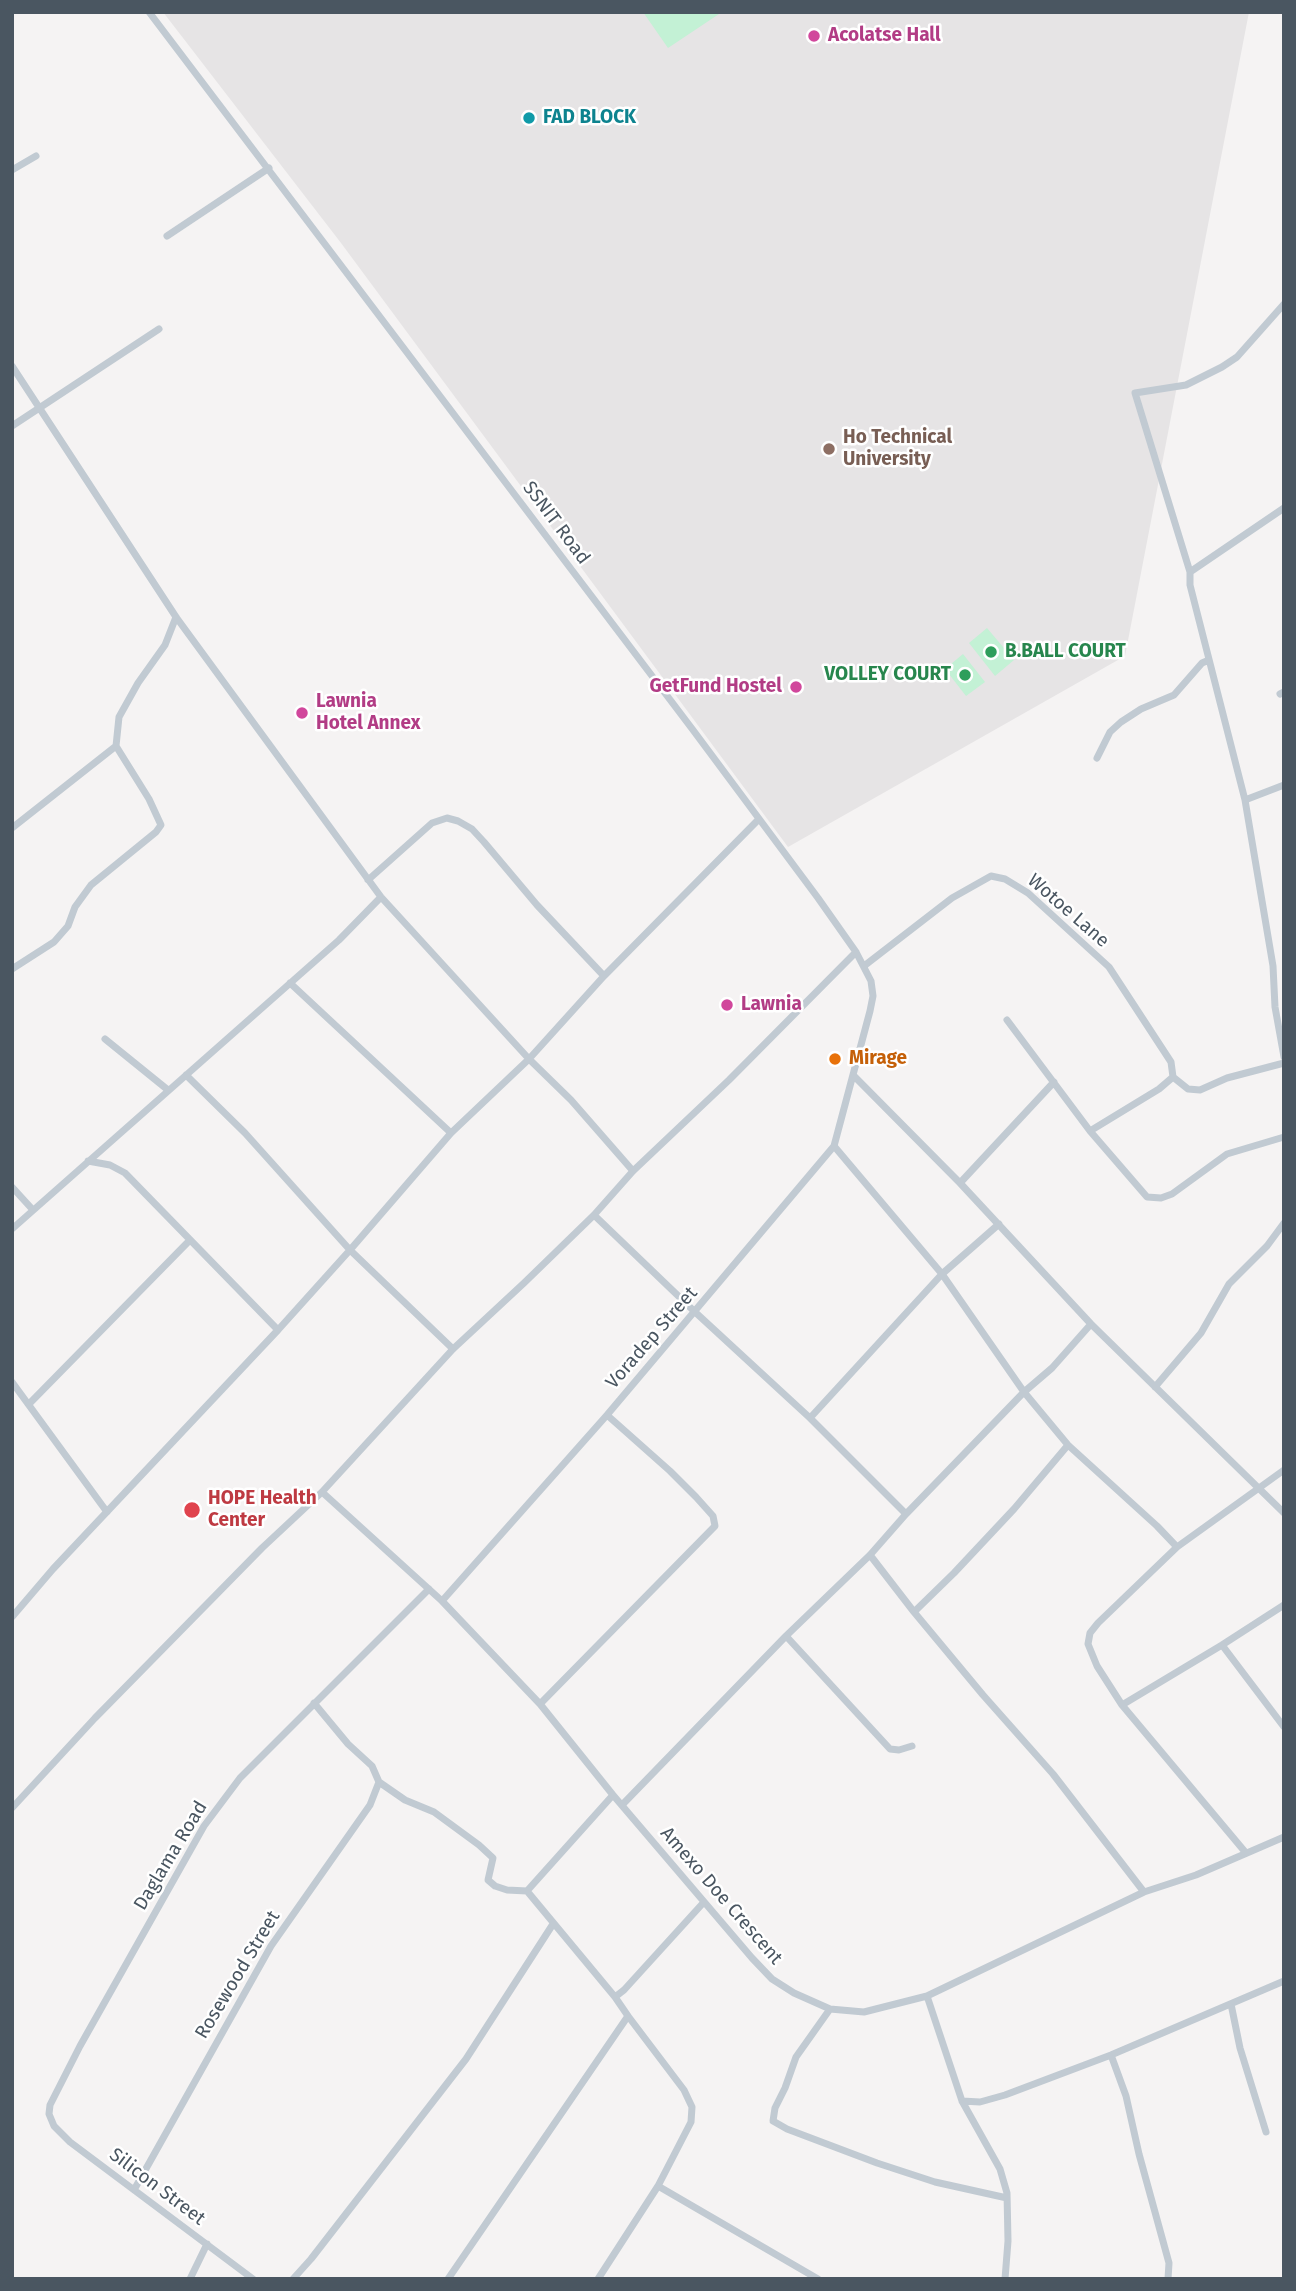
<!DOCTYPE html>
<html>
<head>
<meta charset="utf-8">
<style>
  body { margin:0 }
  #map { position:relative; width:1296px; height:2291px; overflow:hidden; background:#f5f3f3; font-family:"Fira Sans",sans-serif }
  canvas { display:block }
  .frame { position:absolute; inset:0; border:14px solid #4a5661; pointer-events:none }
</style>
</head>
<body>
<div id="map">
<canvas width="1296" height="2291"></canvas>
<div class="frame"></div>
</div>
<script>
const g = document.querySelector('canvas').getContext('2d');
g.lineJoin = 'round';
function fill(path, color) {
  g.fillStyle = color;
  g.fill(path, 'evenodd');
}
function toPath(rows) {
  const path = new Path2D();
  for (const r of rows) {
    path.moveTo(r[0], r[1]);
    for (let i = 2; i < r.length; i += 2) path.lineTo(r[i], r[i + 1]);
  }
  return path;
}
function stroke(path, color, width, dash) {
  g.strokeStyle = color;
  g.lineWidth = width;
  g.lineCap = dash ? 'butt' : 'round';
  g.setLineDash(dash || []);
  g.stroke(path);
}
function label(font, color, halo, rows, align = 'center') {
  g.font = font + ' "Fira Sans",sans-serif';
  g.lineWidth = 5;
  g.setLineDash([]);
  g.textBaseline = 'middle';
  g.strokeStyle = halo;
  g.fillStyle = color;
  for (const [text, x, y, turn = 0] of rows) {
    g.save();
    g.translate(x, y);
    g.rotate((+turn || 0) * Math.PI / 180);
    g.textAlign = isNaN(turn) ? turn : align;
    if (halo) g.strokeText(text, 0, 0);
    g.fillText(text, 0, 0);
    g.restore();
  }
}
const education = toPath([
  [163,12,1249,12,1125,656,788,847,341,243]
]);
const green = toPath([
  [643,12,722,12,668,48],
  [987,628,1014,660,995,676,969,643],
  [963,654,985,682,966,696,945,669]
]);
const minor = toPath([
  [149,12,693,730,818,898,856,952,871,981,873,996,870,1011,834,1146,607,1415,442,1601],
  [12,170,36,156],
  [167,236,269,168],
  [1284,304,1237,357,1222,367,1186,385,1135,393,1190,572,1190,585,1245,800,1273,966,1275,1007,1284,1057],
  [12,366,176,617,381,897,529,1059,571,1100,633,1171],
  [12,426,159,329],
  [1190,572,1284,508],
  [1280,694,1284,692],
  [1097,758,1110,732,1121,722,1141,709,1174,695,1202,663,1209,660],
  [1245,800,1284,785],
  [12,828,116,746],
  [368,880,432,823,447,818,458,821,472,829,484,842,537,905,604,976],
  [864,966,952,898,991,876,1005,879,1028,893,1109,967,1171,1062,1173,1077],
  [12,969,54,942,68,926,75,907,91,885,156,832,161,825,149,799,116,746,119,717,138,683,165,645,176,617],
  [290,983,451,1133],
  [1007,1020,1090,1131,1147,1197,1161,1198,1172,1194,1227,1154,1284,1137],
  [105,1039,168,1090],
  [853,1075,960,1183,1091,1324,1284,1513],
  [1090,1131,1159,1089,1173,1077,1188,1089,1200,1090,1227,1078,1284,1063],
  [834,1146,942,1274,1024,1392,1068,1445,1157,1526,1177,1547],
  [88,1161,110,1165,125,1173,278,1330],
  [960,1183,1054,1082],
  [12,1187,33,1210],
  [594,1215,695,1312,810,1418,906,1514],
  [12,1229,339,940,381,897],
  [453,1349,350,1250,451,1133,529,1059,604,976,758,820],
  [12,1382,107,1512],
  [1155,1387,1201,1333,1229,1284,1267,1246,1284,1223],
  [29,1404,190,1240],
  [810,1418,942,1274,999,1224],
  [322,1492,442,1601,540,1704,613,1795,752,1958,772,1979,794,1993,830,2009,864,2012,927,1996,1144,1892,1196,1875,1284,1837],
  [870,1555,914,1612,983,1695,1053,1774,1144,1892],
  [914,1612,954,1573,1014,1509,1068,1445],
  [12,1617,53,1569,278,1330,350,1250,245,1133,186,1075],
  [786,1636,890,1749,899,1750,912,1746],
  [1222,1645,1284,1727],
  [314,1703,348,1744,372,1766,379,1782,405,1800,434,1812,479,1845,493,1858,488,1880,495,1886,507,1890,527,1891,615,1997,624,1990,704,1902],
  [540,1704,715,1526,713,1516,696,1497,670,1471,607,1415],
  [1122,1705,1222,1645,1284,1605],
  [623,1804,786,1636,870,1555,906,1514,1024,1392,1052,1368,1091,1324],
  [12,1808,95,1718,262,1548,322,1492,453,1349,524,1283,594,1215,633,1171,729,1080,856,952],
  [1246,1853,1122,1705,1097,1666,1088,1644,1090,1633,1098,1623,1177,1547,1284,1470],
  [527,1891,613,1795],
  [927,1996,962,2101,1000,2169,1007,2193,1008,2241,1005,2279],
  [1231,2004,1240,2048,1266,2132],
  [830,2009,796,2057,785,2088,775,2108,773,2121,787,2129,877,2163,935,2182,1007,2198],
  [1111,2055,1126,2096,1139,2154,1169,2263,1168,2279],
  [962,2101,980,2102,1005,2095,1111,2055,1284,1981],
  [658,2186,818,2279],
  [134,2190,271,1946,370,1805,379,1782],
  [190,2279,207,2244],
  [253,2279,70,2142,54,2126,49,2114,50,2105,80,2046,204,1826,240,1778,429,1589],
  [293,2279,311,2259,466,2059,553,1924],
  [448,2279,628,2016,615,1997],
  [598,2279,658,2186,691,2122,692,2107,684,2090,628,2016]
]);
const markers = [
  [814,36,7,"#d1479c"],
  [529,118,7,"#0f9aa8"],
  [829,449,7,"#8d6e63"],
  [991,652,7,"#2e9e5b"],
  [965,675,7,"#2e9e5b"],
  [796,687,7,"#d1479c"],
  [302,713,7,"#d1479c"],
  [727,1005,7,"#d1479c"],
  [835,1059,7,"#e8710a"],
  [192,1510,9,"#e0444e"]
];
const hotelNames = [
  ["Acolatse Hall",828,36],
  ["GetFund Hostel",782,687,"right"],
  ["Lawnia",316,702],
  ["Hotel Annex",316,724],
  ["Lawnia",741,1005]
];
const cultureNames = [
  ["FAD BLOCK",543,118]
];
const educationNames = [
  ["Ho Technical",843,438],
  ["University",843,460]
];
const streetNames = [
  ["SSNIT Road",556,523,53],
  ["Wotoe Lane",1068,911,41],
  ["Voradep Street",652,1338,-49],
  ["Daglama Road",171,1856,-59],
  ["Amexo Doe Crescent",721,1896,49],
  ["Rosewood Street",238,1975,-59],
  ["Silicon Street",157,2187,37]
];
const leisureNames = [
  ["B.BALL COURT",1005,652],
  ["VOLLEY COURT",951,675,"right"]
];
const foodNames = [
  ["Mirage",849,1059]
];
const healthNames = [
  ["HOPE Health",208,1499],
  ["Center",208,1521]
];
fill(education, '#e6e4e5');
fill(green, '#c3f1d5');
stroke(minor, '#c1cad2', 7);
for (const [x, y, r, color] of markers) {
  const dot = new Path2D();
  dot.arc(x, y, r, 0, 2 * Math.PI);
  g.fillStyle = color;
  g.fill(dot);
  stroke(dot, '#fff', 2.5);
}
label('bold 19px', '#b23c85', '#fff', hotelNames, 'left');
label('bold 19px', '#0d838f', '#fff', cultureNames, 'left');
label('bold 19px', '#785e54', '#fff', educationNames, 'left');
label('19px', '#4a5661', '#fff', streetNames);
label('bold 19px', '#27864d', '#fff', leisureNames, 'left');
label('bold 19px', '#c56008', '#fff', foodNames, 'left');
label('bold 19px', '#be3a42', '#fff', healthNames, 'left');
</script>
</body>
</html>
